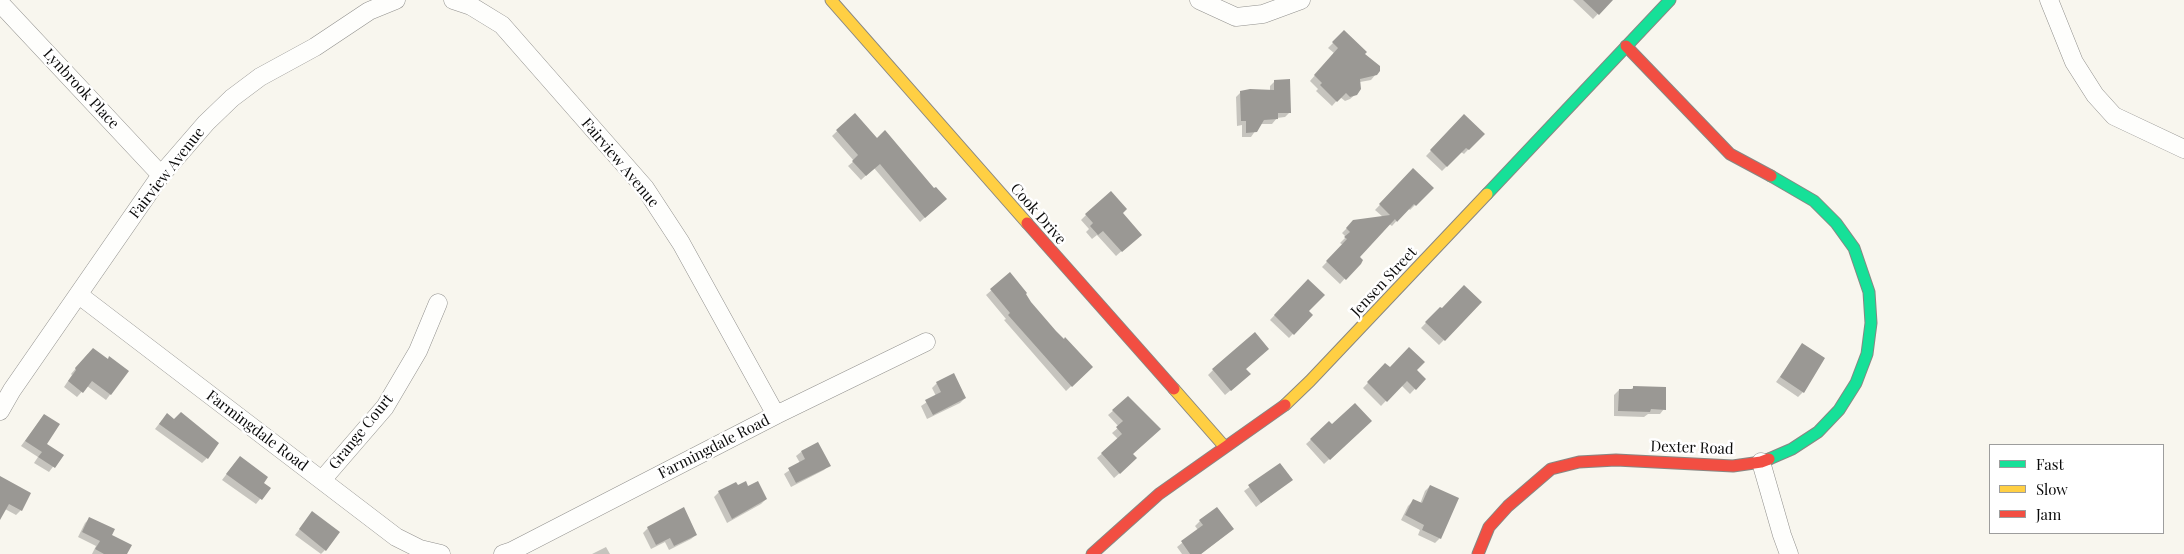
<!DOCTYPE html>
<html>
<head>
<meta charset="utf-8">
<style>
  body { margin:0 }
  #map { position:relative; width:2184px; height:554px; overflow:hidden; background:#f8f6ee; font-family:"Playfair Display",serif }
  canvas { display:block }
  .legend { position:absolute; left:1989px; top:444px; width:175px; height:90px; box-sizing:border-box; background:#fff; border:1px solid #9d9d9d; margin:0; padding:6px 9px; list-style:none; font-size:15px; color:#0a0a0a }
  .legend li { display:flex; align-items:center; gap:10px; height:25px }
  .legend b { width:25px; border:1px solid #9d9d9d }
</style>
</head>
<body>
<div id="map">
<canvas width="2184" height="554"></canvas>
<ul class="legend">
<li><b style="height:6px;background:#16e098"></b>Fast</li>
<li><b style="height:6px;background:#ffcf43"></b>Slow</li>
<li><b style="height:6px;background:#f24e42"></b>Jam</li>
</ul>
</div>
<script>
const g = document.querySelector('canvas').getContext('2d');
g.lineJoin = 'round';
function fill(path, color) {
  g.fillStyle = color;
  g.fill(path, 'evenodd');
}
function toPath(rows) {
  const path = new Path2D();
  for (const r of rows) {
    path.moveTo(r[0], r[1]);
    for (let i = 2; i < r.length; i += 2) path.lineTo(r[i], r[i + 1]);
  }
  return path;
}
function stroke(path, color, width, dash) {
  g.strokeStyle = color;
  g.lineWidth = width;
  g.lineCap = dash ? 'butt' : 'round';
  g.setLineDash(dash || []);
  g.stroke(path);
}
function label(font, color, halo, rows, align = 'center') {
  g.font = font + ' "Playfair Display",serif';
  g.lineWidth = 5;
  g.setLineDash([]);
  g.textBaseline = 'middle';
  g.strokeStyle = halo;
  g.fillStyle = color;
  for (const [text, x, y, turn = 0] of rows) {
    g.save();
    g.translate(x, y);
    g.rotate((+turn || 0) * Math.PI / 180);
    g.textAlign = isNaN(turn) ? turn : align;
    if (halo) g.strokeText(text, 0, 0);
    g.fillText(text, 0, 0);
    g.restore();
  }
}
const shadow = toPath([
  [1573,0,1611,0,1593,19],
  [1344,32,1364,54,1376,74,1371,80,1360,82,1356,94,1350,99,1345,101,1340,97,1332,106,1316,91,1318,89,1310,81,1334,53,1328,48],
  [1275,81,1290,112,1285,117,1277,118,1272,124,1260,124,1251,137,1242,137,1242,125,1237,126,1236,97,1241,92,1270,91,1270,86],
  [854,115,940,203,920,222,874,168,861,180,848,166,854,161,832,136],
  [1464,116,1483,134,1464,154,1461,152,1442,171,1426,156],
  [1413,170,1432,188,1410,210,1408,208,1392,226,1389,224,1358,257,1361,260,1340,284,1322,267,1343,245,1340,243,1346,237,1342,233,1354,221,1383,217,1375,210],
  [1121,213,1135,239,1116,256,1097,235,1092,239,1086,232,1089,229,1081,220,1086,215],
  [1010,274,1030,303,1055,332,1091,367,1066,391,1004,320,1006,319,986,295],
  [1308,280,1307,311,1311,315,1289,338,1270,320],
  [1481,302,1439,345,1421,328,1440,308,1442,310],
  [1803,345,1803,392,1798,397,1776,382],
  [88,354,127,372,106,400,87,386,77,397,64,387,72,375,71,374],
  [1385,365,1390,369,1415,370,1424,379,1410,394,1401,385,1381,406,1363,388],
  [1245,369,1244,379,1225,395,1208,375,1213,370],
  [937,383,965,398,960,403,927,419,921,406,936,396,932,388],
  [1634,387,1664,409,1660,414,1648,414,1644,417,1614,416,1614,395,1619,390,1630,390],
  [1128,398,1131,463,1114,478,1097,458,1118,439,1112,433,1119,427,1108,415],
  [44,415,46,444,62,455,49,472,34,463,38,457,21,446],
  [162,420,174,420,207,458,202,463,155,429],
  [1370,421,1324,464,1306,444,1329,423,1332,426],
  [801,452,829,465,824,470,791,487,784,474,800,463,796,456],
  [235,463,269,488,256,504,222,480],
  [1280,465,1286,484,1256,507,1244,491],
  [0,483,21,510,16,515,5,509,0,515],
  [1430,486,1440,538,1435,543,1418,535,1420,530,1401,520,1408,506,1413,501,1420,504,1425,491],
  [737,487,766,499,761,504,727,523,714,497,719,492],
  [90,518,110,536,126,554,92,554,96,546,78,537,85,523],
  [308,518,325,550,321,554,295,535],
  [1200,521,1233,529,1201,554,1182,554,1177,547,1198,530,1195,526],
  [648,528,696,535,691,539,669,550,665,542,651,549,643,533],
  [606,547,610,554,592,554]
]);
const building = toPath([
  [1583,0,1613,0,1599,15],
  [1344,30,1367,52,1365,54,1380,66,1380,71,1377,75,1360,79,1361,89,1357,95,1350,97,1346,93,1337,102,1320,85,1322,83,1314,75,1338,48,1332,42],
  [1290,79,1291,113,1278,113,1278,119,1264,120,1257,132,1246,133,1246,121,1241,121,1240,91,1250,89,1274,90,1274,80],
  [855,113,877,138,885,130,934,188,936,187,947,199,925,218,880,164,866,176,852,161,858,155,836,130],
  [1464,114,1485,134,1469,150,1466,148,1447,167,1430,150],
  [1413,168,1434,188,1416,206,1414,204,1397,222,1395,219,1360,257,1363,260,1361,264,1346,280,1326,261,1347,239,1344,237,1350,232,1346,228,1353,220,1390,215,1379,204],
  [1111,191,1127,209,1123,213,1142,235,1122,252,1103,231,1098,235,1090,226,1093,223,1085,214],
  [1010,272,1027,293,1026,294,1031,302,1056,331,1064,339,1065,337,1093,367,1072,387,1008,315,1010,313,990,289],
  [1308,279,1325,295,1309,311,1313,315,1294,335,1274,315],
  [1464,285,1482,302,1445,341,1425,322,1440,307,1442,308],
  [1255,332,1269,349,1246,369,1251,374,1231,391,1212,369],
  [1802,343,1825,358,1804,393,1780,377],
  [1409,347,1425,362,1417,370,1426,379,1416,390,1407,381,1387,402,1367,382,1385,363,1390,367],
  [93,348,108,359,109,356,129,371,111,395,92,381,83,393,68,381,76,370,75,368],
  [954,373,966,398,933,415,925,400,941,392,936,382],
  [1633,386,1666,387,1666,410,1651,409,1650,412,1618,411,1619,389,1633,389],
  [1128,396,1161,429,1133,454,1137,458,1120,474,1101,453,1122,434,1116,427,1123,421,1112,410],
  [1355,403,1372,421,1330,460,1310,439,1329,421,1332,424],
  [181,412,219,443,208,459,159,424,167,413,174,419],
  [44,414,60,424,47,444,64,455,55,468,38,457,42,452,25,441],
  [818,442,831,466,796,483,788,468,805,459,801,451],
  [240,456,268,477,264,483,271,488,262,500,226,474],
  [1280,463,1293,480,1261,503,1248,485],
  [0,476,31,493,22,511,9,504,0,520],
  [746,481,748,486,758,481,767,499,732,519,718,491,736,482,738,485],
  [1430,485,1459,498,1441,539,1422,530,1424,525,1405,515,1413,499,1422,503],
  [684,507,697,535,674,546,670,538,656,545,647,527],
  [1217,507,1234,529,1201,554,1190,554,1181,541,1203,525,1199,520],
  [312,511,340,532,326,551,299,529],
  [89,517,115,529,112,535,132,545,127,554,104,554,95,549,100,541,82,532]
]);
const street = toPath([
  [453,0,471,6,502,25,645,188,681,243,776,415],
  [1199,0,1236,17,1263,14,1301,0],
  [2049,0,2074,62,2095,95,2114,116,2184,149],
  [0,3,161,175],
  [79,295,396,537,420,549,441,554],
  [0,411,12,390,161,175,206,123,232,98,260,77,315,47,369,11,396,0],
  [1761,462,1782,535,1789,554],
  [322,480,385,407,418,351,438,303],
  [503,554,512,551,776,415,926,342]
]);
const fast = toPath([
  [1487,194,1670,0],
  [1769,459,1792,449,1818,432,1839,410,1856,383,1867,354,1871,323,1869,292,1854,248,1836,223,1814,201,1771,176]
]);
const slow = toPath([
  [831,0,1027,223],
  [1174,389,1224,446],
  [1285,405,1310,381,1487,194]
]);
const jam = toPath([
  [1626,46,1730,154,1771,176],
  [1027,223,1174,389],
  [1092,554,1159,494,1285,405],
  [1478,554,1489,527,1508,506,1551,469,1579,462,1616,460,1733,466,1761,462,1769,459]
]);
const streetNames = [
  ["Lynbrook Place",81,89,47],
  ["Fairview Avenue",620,163,50],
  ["Fairview Avenue",167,173,-52],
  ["Cook Drive",1038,214,49],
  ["Jensen Street",1384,282,-47],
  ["Farmingdale Road",257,431,37],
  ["Grange Court",361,432,-51],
  ["Farmingdale Road",714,447,-27],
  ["Dexter Road",1692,448,2]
];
fill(shadow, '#0003');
fill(building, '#9a9894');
stroke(street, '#91908d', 19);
stroke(fast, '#888783', 13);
stroke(slow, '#888783', 13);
stroke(jam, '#888783', 13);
stroke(street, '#fefefc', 18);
stroke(fast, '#16e098', 11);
stroke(slow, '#ffcf43', 11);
stroke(jam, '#f24e42', 11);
label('15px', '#0a0a0a', '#fff', streetNames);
</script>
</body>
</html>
